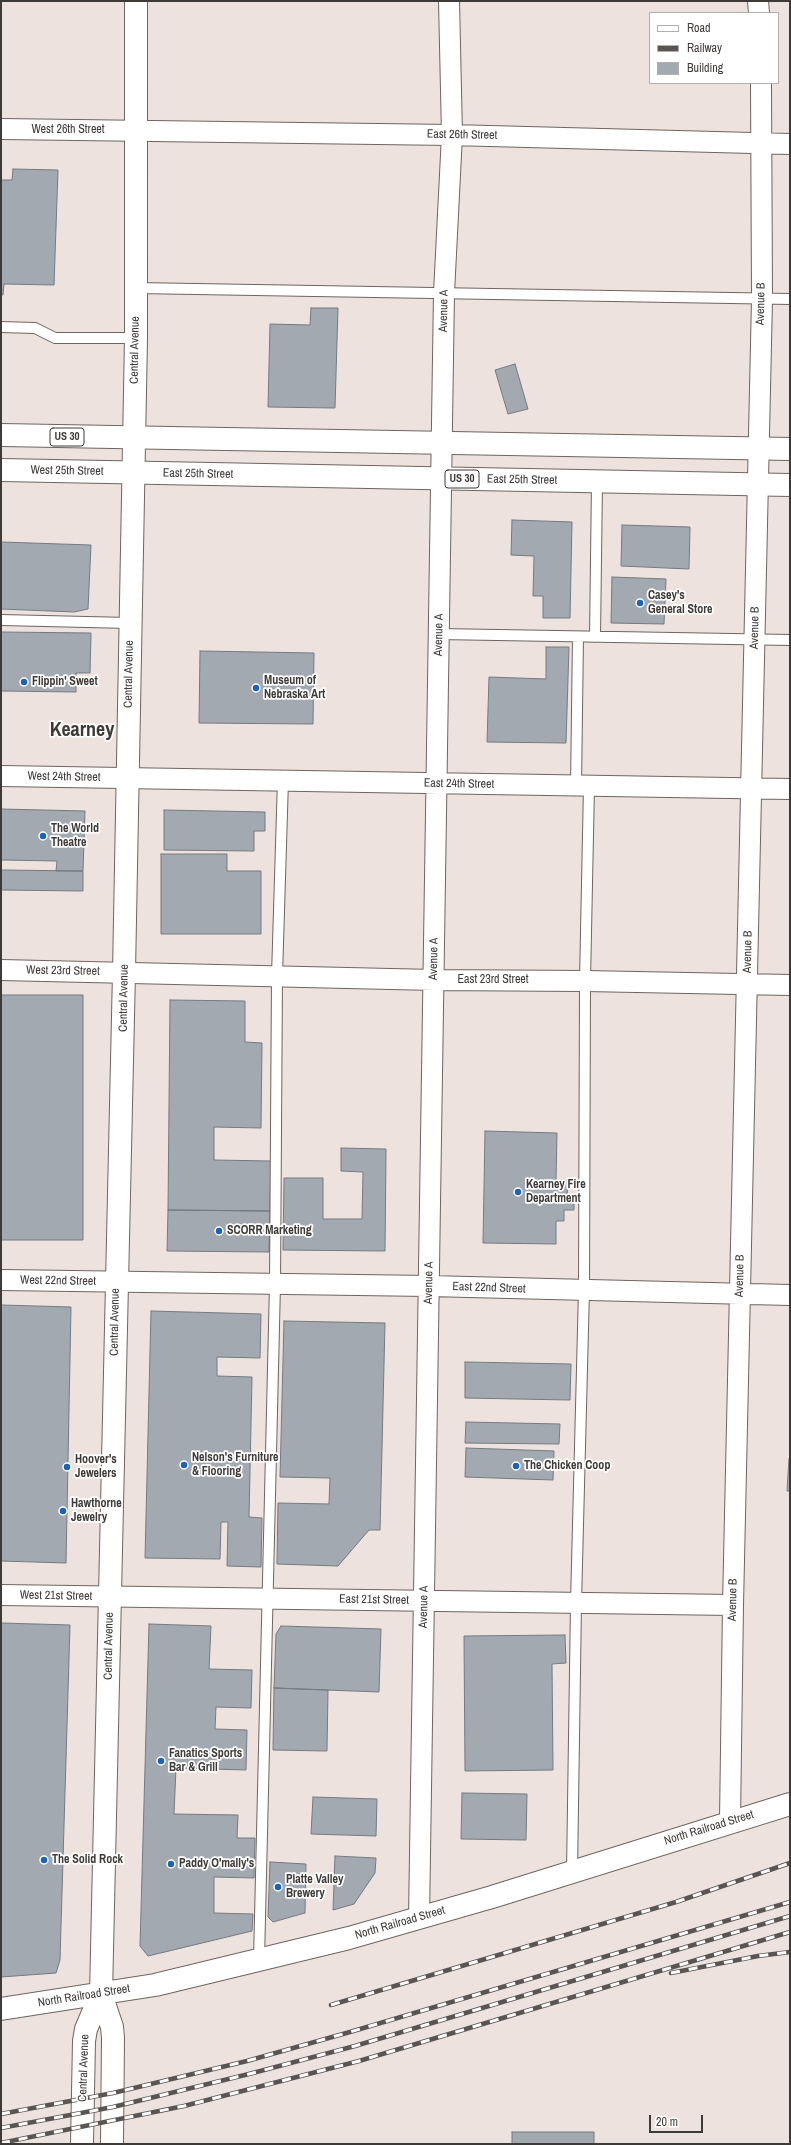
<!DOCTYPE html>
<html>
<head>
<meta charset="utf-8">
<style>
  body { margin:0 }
  #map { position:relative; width:791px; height:2145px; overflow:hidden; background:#ede2dd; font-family:"Archivo Narrow",sans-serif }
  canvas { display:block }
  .frame { position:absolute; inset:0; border:2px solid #3e3a38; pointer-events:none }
  .legend { position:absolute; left:649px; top:12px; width:130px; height:72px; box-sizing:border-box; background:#fff; border:1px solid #b2b0af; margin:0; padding:5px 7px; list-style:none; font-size:12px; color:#3e3a38 }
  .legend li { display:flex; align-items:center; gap:8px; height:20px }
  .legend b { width:20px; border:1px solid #b2b0af }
  .scale { position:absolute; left:649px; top:2115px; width:54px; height:18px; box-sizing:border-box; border:2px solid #3e3a38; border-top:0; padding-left:5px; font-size:12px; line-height:14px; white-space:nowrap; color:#3e3a38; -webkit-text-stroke:3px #fff; paint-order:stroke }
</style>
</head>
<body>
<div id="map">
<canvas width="791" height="2145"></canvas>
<div class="frame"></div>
<ul class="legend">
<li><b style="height:5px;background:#fff"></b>Road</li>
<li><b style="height:5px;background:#5a5553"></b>Railway</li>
<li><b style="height:11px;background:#a3a9b1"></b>Building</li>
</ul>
<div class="scale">20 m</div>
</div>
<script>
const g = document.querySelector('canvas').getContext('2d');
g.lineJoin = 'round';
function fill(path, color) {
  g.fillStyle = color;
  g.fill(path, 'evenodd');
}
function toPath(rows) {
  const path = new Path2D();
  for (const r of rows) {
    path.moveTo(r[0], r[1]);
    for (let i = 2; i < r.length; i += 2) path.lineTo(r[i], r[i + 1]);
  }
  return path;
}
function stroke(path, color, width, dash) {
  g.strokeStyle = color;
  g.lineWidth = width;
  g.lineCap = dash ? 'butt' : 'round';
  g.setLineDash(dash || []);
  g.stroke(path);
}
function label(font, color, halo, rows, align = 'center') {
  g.font = font + ' "Archivo Narrow",sans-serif';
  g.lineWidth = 3.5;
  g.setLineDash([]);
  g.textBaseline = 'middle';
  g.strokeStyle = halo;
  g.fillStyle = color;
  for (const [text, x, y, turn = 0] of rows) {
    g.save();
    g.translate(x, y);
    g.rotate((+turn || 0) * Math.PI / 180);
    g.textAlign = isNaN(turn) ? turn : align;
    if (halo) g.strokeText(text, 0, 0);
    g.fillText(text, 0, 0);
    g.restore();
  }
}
const building = toPath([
  [13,169,58,170,54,285,4,284,3,295,1,295,1,180,12,180,13,169],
  [311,308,338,308,335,408,268,407,270,324,310,325,311,308],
  [515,364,528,409,508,414,495,370,515,364],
  [512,520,572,522,570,618,543,618,543,596,533,596,534,556,511,555,512,520],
  [622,525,690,527,689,569,621,566,622,525],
  [1,542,91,545,88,609,74,612,1,609,1,542],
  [612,577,666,579,664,624,611,623,612,577],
  [1,632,91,633,90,673,76,673,76,692,1,691,1,632],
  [546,647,569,647,566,743,487,742,489,677,546,679,546,647],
  [200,651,314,653,313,724,199,723,200,651],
  [1,809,85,811,83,871,56,871,57,861,1,860,1,809],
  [164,810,265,812,265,831,254,831,254,851,164,850,164,810],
  [161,854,227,854,227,871,261,871,261,934,161,934,161,854],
  [1,870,83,871,83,891,1,890,1,870],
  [1,995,83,995,83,1240,1,1240,1,995],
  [170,1000,245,1001,245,1042,262,1043,261,1128,214,1127,214,1160,271,1161,270,1211,168,1210,170,1000],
  [485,1131,557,1133,556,1180,568,1180,567,1196,574,1196,574,1210,564,1210,564,1221,556,1221,556,1244,483,1243,485,1131],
  [341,1148,386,1149,385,1251,283,1250,284,1178,323,1178,323,1219,362,1219,363,1172,341,1171,341,1148],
  [168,1210,270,1211,269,1252,167,1251,168,1210],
  [1,1305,71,1307,66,1563,1,1561,1,1305],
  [151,1311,261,1314,260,1358,217,1357,217,1376,252,1377,249,1517,262,1518,261,1567,227,1566,228,1522,221,1522,220,1559,145,1558,151,1311],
  [284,1321,385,1323,380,1530,369,1530,338,1566,277,1564,278,1503,329,1504,330,1478,280,1477,284,1321],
  [465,1362,571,1364,570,1400,465,1398,465,1362],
  [466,1422,560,1424,559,1444,465,1443,466,1422],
  [466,1448,554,1451,553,1480,465,1477,466,1448],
  [789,1459,790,1459,790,1491,787,1491,789,1459],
  [1,1623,70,1625,60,1960,56,1973,1,1977,1,1623],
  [149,1624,211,1626,209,1669,252,1670,251,1708,216,1707,215,1729,247,1730,246,1770,176,1768,174,1814,238,1815,237,1838,255,1838,254,1878,214,1877,214,1913,253,1914,252,1931,148,1956,140,1946,149,1624],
  [281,1626,381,1629,379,1692,274,1688,276,1634,281,1626],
  [565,1635,566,1663,552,1664,553,1770,465,1771,464,1636,565,1635],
  [274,1688,328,1690,327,1751,273,1750,274,1688],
  [462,1793,527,1794,526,1840,461,1839,462,1793],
  [313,1797,377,1799,376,1836,311,1834,313,1797],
  [335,1856,376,1858,375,1873,354,1904,333,1910,335,1856],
  [270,1862,306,1864,305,1913,273,1922,268,1917,270,1862],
  [512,2132,594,2132,594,2144,512,2144,512,2132]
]);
const lane = toPath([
  [136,288,790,299],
  [1,327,35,328,55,338,136,338],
  [1,620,130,623],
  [439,634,790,640],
  [595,637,597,482],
  [576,786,578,637],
  [572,1872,576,1603,584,1290,585,981,589,786],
  [259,1960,275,1284,277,976,283,780]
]);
const street = toPath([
  [758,1,759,13],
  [1,129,452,135,790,144],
  [1,776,790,789],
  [1,970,434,980,585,981,790,985],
  [1,1280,429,1286,790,1295],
  [1,1595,733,1605],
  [730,1821,733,1605,762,299,761,83],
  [419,1917,444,293,452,135,449,1]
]);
const secondary = toPath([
  [1,2009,155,1985,349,1938,492,1897,790,1804],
  [82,2144,84,2041,86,2029,101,1994],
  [112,2144,113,2038,112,2027,101,1994,124,972,136,338,136,1]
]);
const primary = toPath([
  [1,435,790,449],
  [1,470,790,485]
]);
const rail = toPath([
  [671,1973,758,1956,790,1952],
  [331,2005,676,1902,790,1863],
  [1,2114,113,2093,247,2061,350,2032,790,1902],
  [1,2128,113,2107,249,2074,355,2046,790,1916],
  [1,2143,184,2106,359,2061,790,1932]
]);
const markers = [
  [640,603,4,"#1b64b3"],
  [24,682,4,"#1b64b3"],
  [256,688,4,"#1b64b3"],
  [43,836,4,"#1b64b3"],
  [518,1192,4,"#1b64b3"],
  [219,1231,4,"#1b64b3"],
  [184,1465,4,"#1b64b3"],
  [516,1466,4,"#1b64b3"],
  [67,1467,4,"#1b64b3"],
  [63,1511,4,"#1b64b3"],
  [161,1761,4,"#1b64b3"],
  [44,1860,4,"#1b64b3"],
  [171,1864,4,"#1b64b3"],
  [278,1887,4,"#1b64b3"]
];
const shields = [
  [67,437,34],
  [462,479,34]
];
const shieldNames = [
  ["US 30",67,437],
  ["US 30",462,479]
];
const streetNames = [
  ["West 26th Street",68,130],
  ["East 26th Street",462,135,1],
  ["Avenue B",761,304,-89],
  ["Avenue A",444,311,-89],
  ["Central Avenue",135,350,-89],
  ["West 25th Street",67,471,1],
  ["East 25th Street",198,474,1],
  ["East 25th Street",522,480,1],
  ["Avenue B",755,628,-89],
  ["Avenue A",439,635,-89],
  ["Central Avenue",129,674,-89],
  ["West 24th Street",64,777,1],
  ["East 24th Street",459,784,1],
  ["Avenue B",748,952,-89],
  ["Avenue A",434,959,-89],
  ["West 23rd Street",63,971,1],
  ["East 23rd Street",493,980],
  ["Central Avenue",124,998,-89],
  ["Avenue B",740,1276,-89],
  ["West 22nd Street",58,1281,1],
  ["Avenue A",429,1283,-89],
  ["East 22nd Street",489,1288,2],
  ["Central Avenue",115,1322,-89],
  ["West 21st Street",56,1596,1],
  ["East 21st Street",374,1600,1],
  ["Avenue B",733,1600,-89],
  ["Avenue A",424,1607,-89],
  ["Central Avenue",109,1646,-89],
  ["North Railroad Street",709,1828,-17],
  ["North Railroad Street",400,1923,-16],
  ["North Railroad Street",84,1996,-9],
  ["Central Avenue",84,2068,-88]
];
const poiNames = [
  ["Casey's",648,596],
  ["General Store",648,610],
  ["Museum of",264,681],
  ["Nebraska Art",264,695],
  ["Flippin' Sweet",32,682],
  ["The World",51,829],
  ["Theatre",51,843],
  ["Kearney Fire",526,1185],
  ["Department",526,1199],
  ["SCORR Marketing",227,1231],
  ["Nelson's Furniture",192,1458],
  ["& Flooring",192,1472],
  ["Hoover's",75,1460],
  ["Jewelers",75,1474],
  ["The Chicken Coop",524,1466],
  ["Hawthorne",71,1504],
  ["Jewelry",71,1518],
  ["Fanatics Sports",169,1754],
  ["Bar & Grill",169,1768],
  ["The Solid Rock",52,1860],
  ["Paddy O'mally's",179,1864],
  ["Platte Valley",286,1880],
  ["Brewery",286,1894]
];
const townNames = [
  ["Kearney",82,731]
];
fill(building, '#a3a9b1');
stroke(building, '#747a82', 1);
stroke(lane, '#6e6561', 12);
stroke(street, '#6e6561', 22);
stroke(secondary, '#6e6561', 24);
stroke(primary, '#6e6561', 24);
stroke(lane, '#fff', 10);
stroke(street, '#fff', 20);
stroke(secondary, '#fff', 22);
stroke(primary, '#fff', 22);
stroke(rail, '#5a5553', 4.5);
stroke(rail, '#fff', 3, [9]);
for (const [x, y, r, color] of markers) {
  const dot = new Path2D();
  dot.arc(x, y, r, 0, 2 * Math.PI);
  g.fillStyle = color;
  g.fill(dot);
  stroke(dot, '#fff', 1.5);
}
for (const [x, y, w] of shields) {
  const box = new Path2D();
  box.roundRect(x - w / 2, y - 9, w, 18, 3);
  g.fillStyle = '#fff';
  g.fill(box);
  stroke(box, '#3e3a38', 1);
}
label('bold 11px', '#3e3a38', null, shieldNames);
label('12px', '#3e3a38', '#fff', streetNames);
label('bold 12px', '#3e3a38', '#fff', poiNames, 'left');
label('bold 20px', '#3e3a38', '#fff', townNames);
</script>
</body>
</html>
